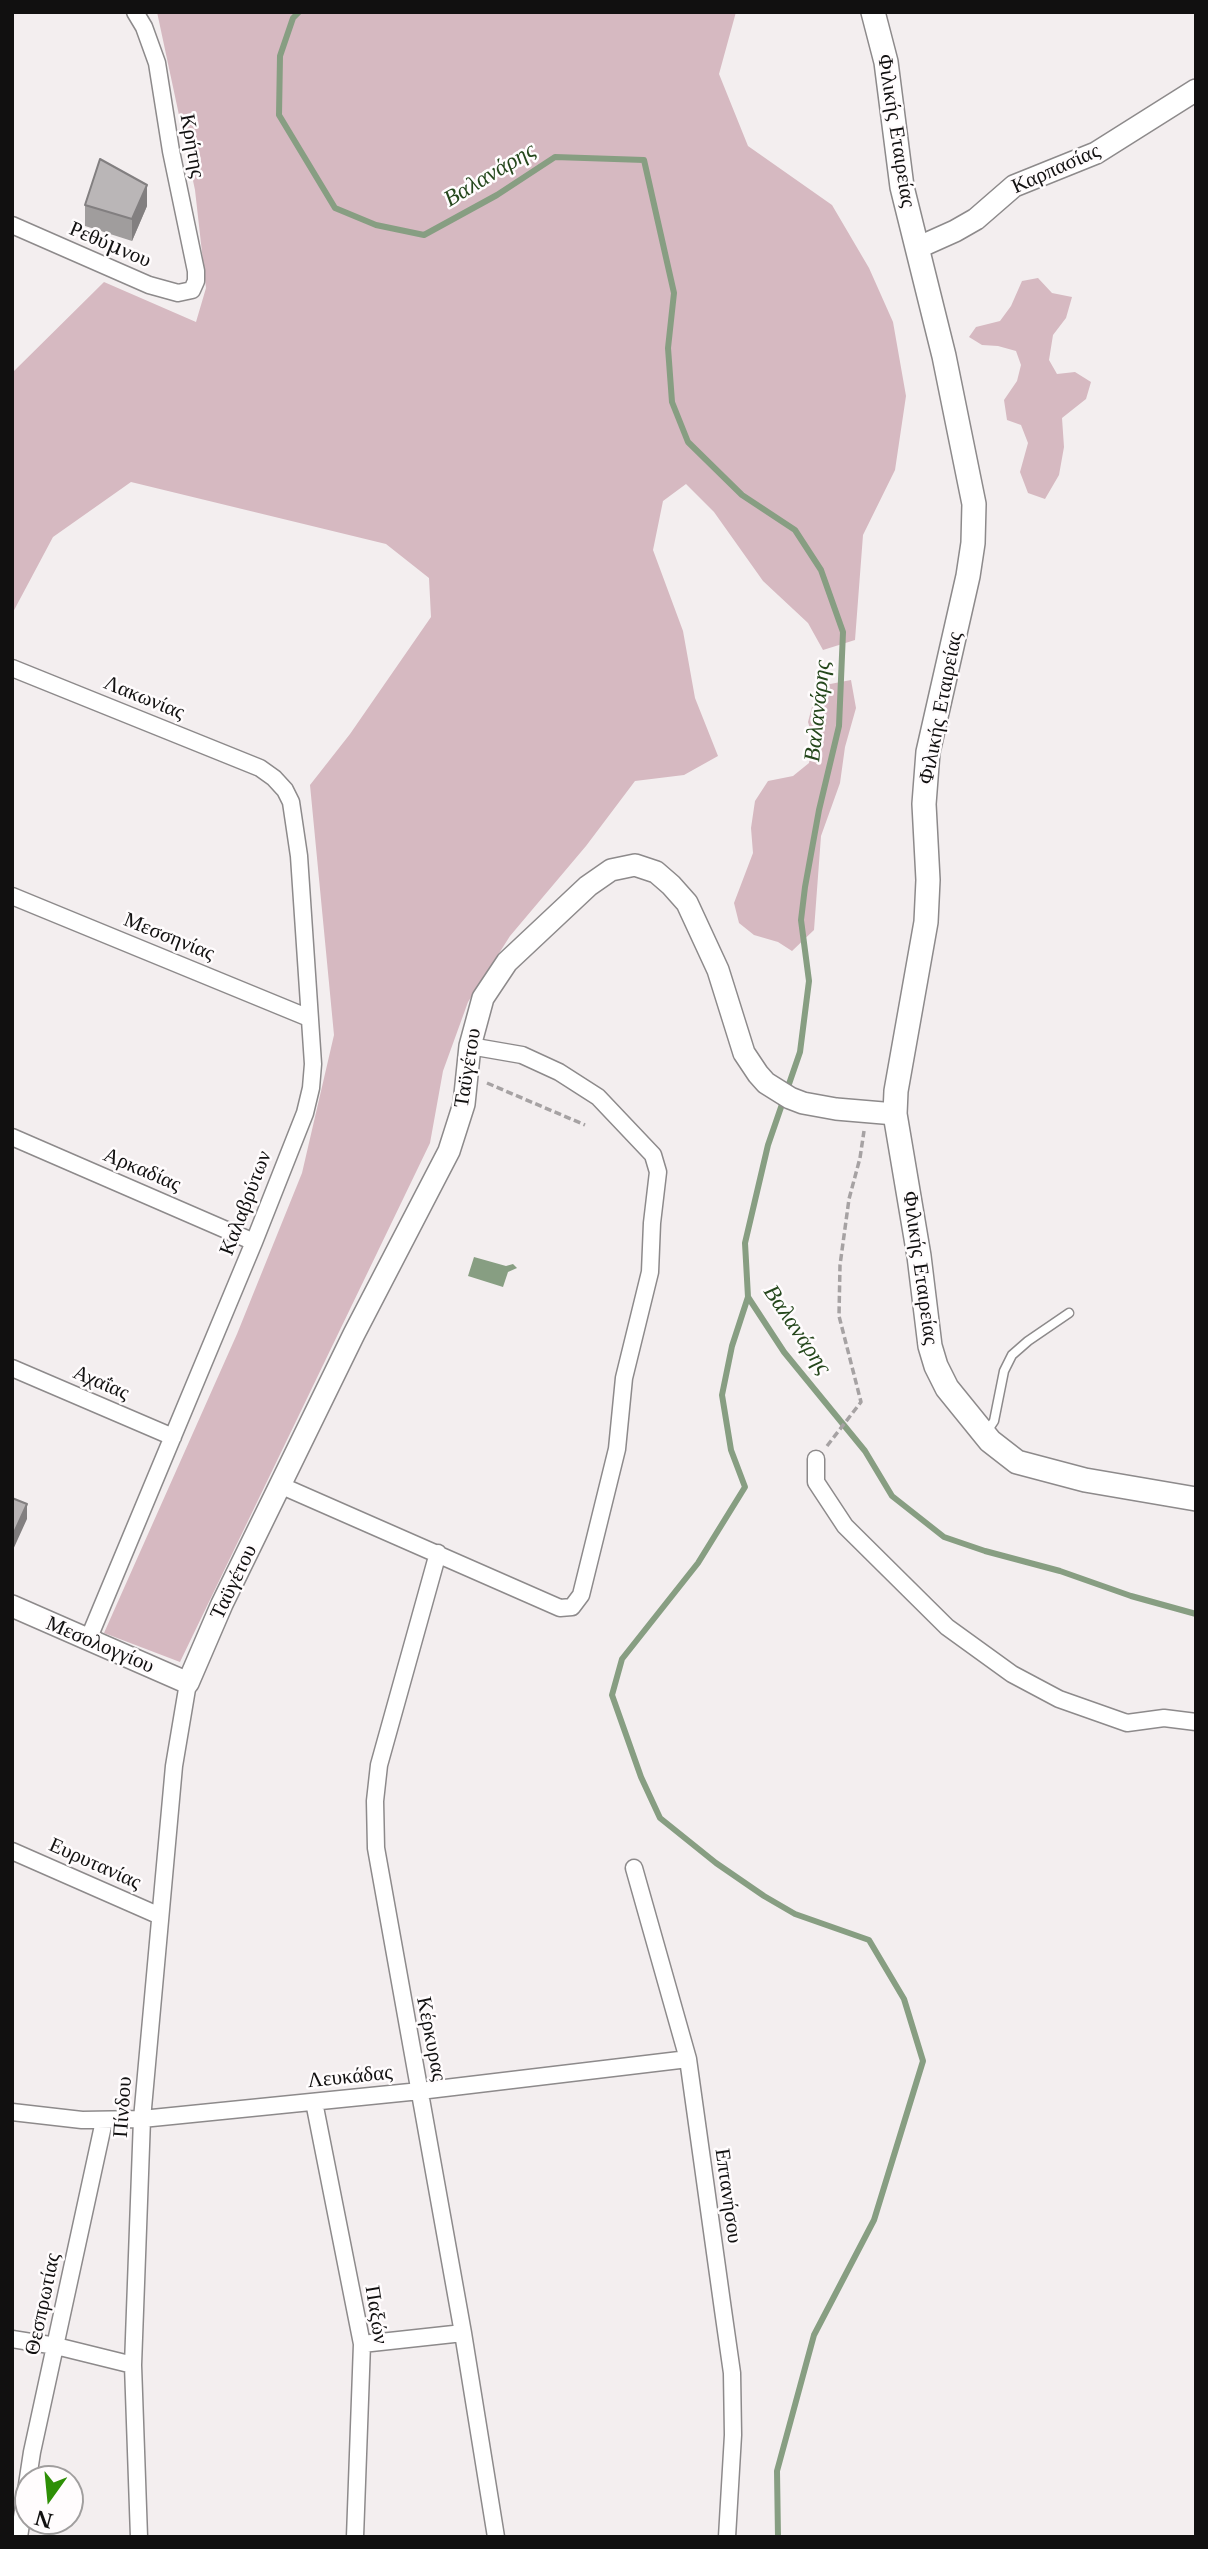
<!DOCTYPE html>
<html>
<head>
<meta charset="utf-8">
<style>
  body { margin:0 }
  #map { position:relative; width:1208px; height:2549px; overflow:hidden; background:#f3eeef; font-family:"Libre Baskerville",serif }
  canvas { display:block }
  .frame { position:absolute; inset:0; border:14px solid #111010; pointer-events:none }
  .north { position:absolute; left:14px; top:2465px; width:70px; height:70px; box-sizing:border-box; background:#fffcfd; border:2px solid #a09e9e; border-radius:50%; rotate:195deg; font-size:19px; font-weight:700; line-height:28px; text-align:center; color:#111010 }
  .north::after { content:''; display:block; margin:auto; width:24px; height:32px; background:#2e8f06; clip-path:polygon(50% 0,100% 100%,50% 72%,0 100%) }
</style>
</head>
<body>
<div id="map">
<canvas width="1208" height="2549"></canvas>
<div class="frame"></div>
<div class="north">N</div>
</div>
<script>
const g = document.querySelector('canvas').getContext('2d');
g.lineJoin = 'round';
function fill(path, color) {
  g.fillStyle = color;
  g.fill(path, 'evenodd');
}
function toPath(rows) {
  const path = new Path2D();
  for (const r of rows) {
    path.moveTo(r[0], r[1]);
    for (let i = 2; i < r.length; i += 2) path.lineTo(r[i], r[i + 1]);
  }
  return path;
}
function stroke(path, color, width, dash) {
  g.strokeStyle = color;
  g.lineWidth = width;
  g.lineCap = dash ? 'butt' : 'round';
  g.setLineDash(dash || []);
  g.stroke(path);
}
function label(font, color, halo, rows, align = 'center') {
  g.font = font + ' "Libre Baskerville",serif';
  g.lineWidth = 5;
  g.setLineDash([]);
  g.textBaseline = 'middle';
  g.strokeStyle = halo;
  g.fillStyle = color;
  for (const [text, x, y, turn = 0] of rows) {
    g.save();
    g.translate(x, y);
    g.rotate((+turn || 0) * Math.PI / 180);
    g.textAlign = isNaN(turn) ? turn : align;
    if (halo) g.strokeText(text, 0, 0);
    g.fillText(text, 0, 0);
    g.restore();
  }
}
const green = toPath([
  [157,12,736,12,719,74,748,146,832,205,869,268,893,322,906,396,895,470,863,535,855,640,823,650,808,623,763,581,714,512,686,484,663,501,653,550,683,631,695,698,718,756,684,775,635,781,586,846,510,936,468,1002,443,1071,430,1143,180,1662,104,1633,237,1334,302,1173,334,1035,310,785,350,734,431,617,429,578,386,544,131,482,53,537,12,614,12,373,104,282,196,322,206,288,195,190],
  [1038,278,1052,293,1072,297,1066,318,1053,335,1049,360,1057,374,1075,372,1091,382,1086,399,1062,418,1064,447,1059,475,1045,499,1028,493,1020,472,1028,443,1021,425,1007,420,1004,400,1017,381,1021,365,1016,351,998,346,982,345,969,337,976,327,1000,321,1011,306,1022,281],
  [851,680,856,708,845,747,840,783,821,836,814,930,792,951,778,942,754,935,739,923,734,903,753,853,751,828,755,801,768,781,793,776,809,763,813,738,808,722,812,707,825,685]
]);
const water = toPath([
  [474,1257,506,1266,513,1264,517,1268,508,1272,503,1287,468,1276]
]);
const stream = toPath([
  [299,12,293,18,280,56,279,115,335,208,376,225,424,235,497,195,555,157,644,160,674,293,668,348,672,402,688,442,742,495,795,530,821,570,843,632,839,726,819,810,805,887,801,920,809,981,800,1052,768,1145,745,1243,748,1297,784,1352,865,1451,892,1496,944,1537,985,1551,1060,1571,1131,1596,1196,1614],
  [748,1297,732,1346,722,1395,731,1450,745,1487,698,1563,622,1659,612,1695,641,1777,660,1818,716,1863,764,1896,795,1914,869,1940,904,1999,923,2061,874,2220,814,2335,777,2471,778,2537]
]);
const path = toPath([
  [487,1083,585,1125],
  [827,1446,861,1402,839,1316,840,1265,849,1199,860,1158,864,1131]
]);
const service = toPath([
  [986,1433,994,1421,1004,1371,1012,1355,1028,1341,1069,1313]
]);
const minor = toPath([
  [12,225,149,285,178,293,192,290,196,281,196,271,171,151,157,63,144,27,135,12],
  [12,668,260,768,274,778,285,790,291,802,299,856,313,1064,311,1088,305,1113,254,1242,88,1640],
  [12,896,309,1018],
  [12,1137,254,1242],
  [12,1368,173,1437],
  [816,1459,816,1482,845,1526,947,1627,1012,1674,1059,1699,1127,1723,1164,1718,1196,1722],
  [282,1486,560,1608,572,1607,581,1595,617,1449,624,1378,650,1272,652,1223,658,1172,653,1155,598,1097,559,1072,522,1055,470,1046],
  [438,1553,379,1765,375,1801,376,1848,463,2333,496,2537],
  [12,1851,160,1916],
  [634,1868,688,2059,723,2310,732,2373,733,2435,727,2537],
  [314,2102,362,2344,355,2537],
  [12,2112,82,2120,142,2119,420,2091,688,2059],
  [12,2339,56,2346,133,2365],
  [362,2344,463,2333],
  [19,2537,32,2452,104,2121],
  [139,2537,133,2365,142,2119,174,1766,188,1683]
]);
const tertiary = toPath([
  [917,248,955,231,976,219,1014,186,1096,153,1196,90],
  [12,1606,188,1683,222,1604,354,1334,449,1151,464,1104,470,1046,483,998,507,962,588,886,611,870,635,865,656,872,671,885,687,903,718,970,744,1053,758,1074,766,1083,790,1098,803,1103,836,1109,895,1114]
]);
const secondary = toPath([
  [873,12,886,62,902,187,944,356,974,504,973,543,968,576,928,752,924,804,928,880,926,922,896,1091,895,1114,919,1256,930,1346,936,1366,947,1388,990,1441,1017,1462,1085,1480,1196,1499]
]);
const wall = toPath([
  [85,205,147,206,132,241,85,226]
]);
const shadedWall = toPath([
  [147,185,147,206,132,241,132,219],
  [27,1504,27,1519,12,1552,12,1537]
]);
const building = toPath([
  [100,159,147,185,132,219,85,205,100,159],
  [12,1498,27,1504,12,1537,12,1498]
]);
const streetNames = [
  ["Φιλικής Εταιρείας",896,131,81],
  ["Κρήτης",192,146,80],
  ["Καρπασίας",1056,169,-24],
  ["Ρεθύμνου",110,245,23],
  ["Λακωνίας",144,698,22],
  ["Φιλικής Εταιρείας",941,708,-79],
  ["Μεσσηνίας",169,937,22],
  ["Ταϋγέτου",468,1068,-81],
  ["Αρκαδίας",142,1170,23],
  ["Καλαβρύτων",246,1203,-69],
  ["Φιλικής Εταιρείας",920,1268,82],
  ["Αχαΐας",101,1383,23],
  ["Ταϋγέτου",234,1582,-64],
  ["Μεσολογγίου",100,1645,23],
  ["Ευρυτανίας",95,1864,24],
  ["Κέρκυρας",431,2039,79],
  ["Λευκάδας",350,2077,-6],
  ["Πίνδου",123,2107,-86],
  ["Επτανήσου",728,2196,82],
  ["Θεσπρωτίας",43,2304,-78],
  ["Παξών",376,2315,81]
];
const waterNames = [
  ["Βαλανάρης",490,175,-31],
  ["Βαλανάρης",818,711,-84],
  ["Βαλανάρης",797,1330,56]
];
fill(green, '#d6b9c1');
fill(water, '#879e82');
stroke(stream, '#879e82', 6);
stroke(service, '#8d8a8b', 11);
stroke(minor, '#8d8a8b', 19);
stroke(tertiary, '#8d8a8b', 24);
stroke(secondary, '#8d8a8b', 26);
stroke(path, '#a6a2a3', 3.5, [7, 3.5]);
stroke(service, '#fff', 8);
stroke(minor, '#fff', 16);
stroke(tertiary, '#fff', 21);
stroke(secondary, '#fff', 23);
fill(wall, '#a09d9d');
fill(shadedWall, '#827f80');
fill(building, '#bab6b7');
stroke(building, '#827f80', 2);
label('21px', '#111010', '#fffcfd', streetNames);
label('italic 23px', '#25471c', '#fffcfd', waterNames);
</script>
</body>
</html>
